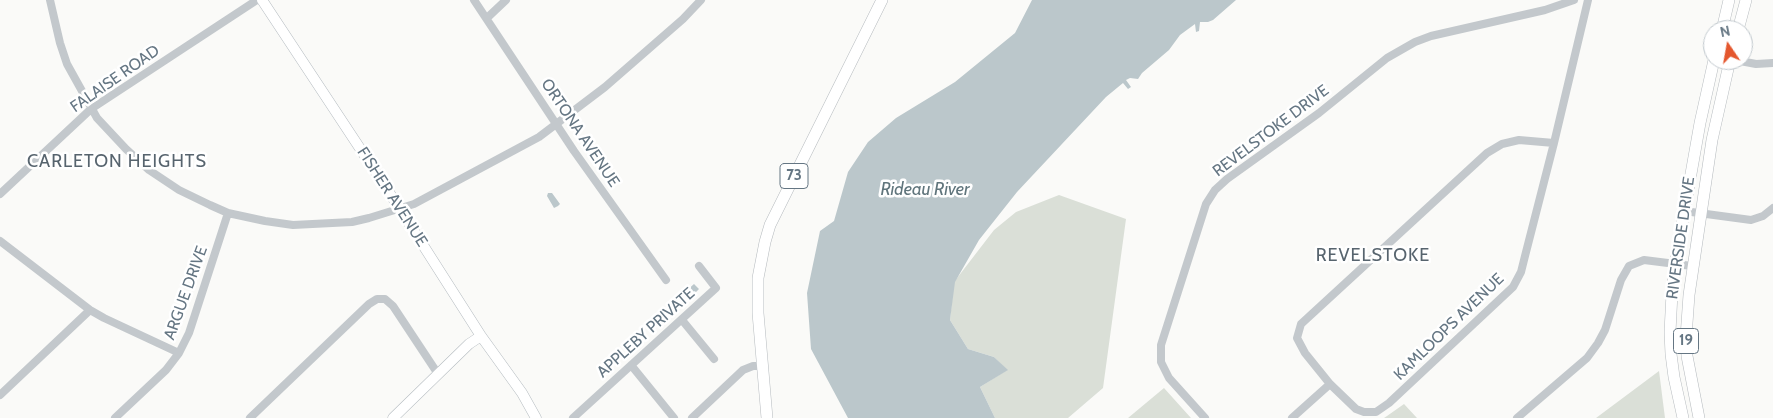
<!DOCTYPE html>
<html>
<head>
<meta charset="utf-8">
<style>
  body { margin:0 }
  #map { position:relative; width:1773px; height:418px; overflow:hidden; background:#fafaf8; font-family:Cabin,sans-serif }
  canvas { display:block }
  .north { position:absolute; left:1703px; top:20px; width:50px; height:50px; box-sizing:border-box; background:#fff; border:1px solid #c1c8cd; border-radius:50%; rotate:348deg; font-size:14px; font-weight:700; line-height:20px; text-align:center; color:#657683 }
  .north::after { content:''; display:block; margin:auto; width:18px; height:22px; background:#e4572e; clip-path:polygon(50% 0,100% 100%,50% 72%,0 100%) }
</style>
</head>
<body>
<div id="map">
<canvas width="1773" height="418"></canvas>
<div class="north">N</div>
</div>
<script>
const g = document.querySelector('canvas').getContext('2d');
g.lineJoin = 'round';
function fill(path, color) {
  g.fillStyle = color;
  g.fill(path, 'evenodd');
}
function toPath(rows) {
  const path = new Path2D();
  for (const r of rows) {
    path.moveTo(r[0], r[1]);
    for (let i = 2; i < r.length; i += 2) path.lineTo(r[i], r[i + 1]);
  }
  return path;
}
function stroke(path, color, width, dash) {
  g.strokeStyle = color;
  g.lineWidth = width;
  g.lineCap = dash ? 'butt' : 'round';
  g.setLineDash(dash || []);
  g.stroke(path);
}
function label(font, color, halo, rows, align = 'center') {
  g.font = font + ' Cabin,sans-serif';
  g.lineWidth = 5;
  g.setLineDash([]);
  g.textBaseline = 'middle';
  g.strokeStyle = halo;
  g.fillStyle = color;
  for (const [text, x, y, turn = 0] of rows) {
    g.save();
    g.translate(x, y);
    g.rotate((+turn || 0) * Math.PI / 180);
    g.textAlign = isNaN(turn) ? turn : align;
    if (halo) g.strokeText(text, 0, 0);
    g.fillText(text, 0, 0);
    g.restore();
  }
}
const green = toPath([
  [1059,195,1126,219,1103,388,1068,418,995,418,980,387,1007,370,994,357,968,349,950,320,954,282,994,230,1016,212],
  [1659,371,1665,418,1596,418],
  [1164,388,1191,418,1128,418],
  [1404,404,1417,418,1384,418,1387,416]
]);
const water = toPath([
  [1032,0,1236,0,1213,20,1208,22,1200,22,1199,31,1196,32,1195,24,1180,35,1169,50,1142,73,1138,79,1130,78,1126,80,1131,87,1128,89,1123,83,1106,97,1017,192,979,240,955,282,950,320,968,349,994,357,1008,370,980,387,995,418,848,418,811,349,807,293,820,231,834,221,848,172,868,142,896,118,955,82,1015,33],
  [548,193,552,193,560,204,558,206,554,208,547,196],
  [694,284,699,289,690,298,684,293]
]);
const street = toPath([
  [50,0,60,43,67,64,97,118,126,149,149,170,179,190,210,205,228,213,265,221,293,225,352,222,369,218,414,204,539,137,605,87,683,19,701,0],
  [474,0,574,151,666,280],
  [487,18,506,0],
  [1735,60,1756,64,1773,63],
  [1554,143,1519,140,1502,144,1487,153,1301,324,1297,338,1305,353,1330,384,1356,409,1364,412,1376,412,1389,403,1513,287,1521,272,1525,256,1554,143,1588,0],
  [0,194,91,109,257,0],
  [1684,211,1751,220,1763,216,1773,208],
  [0,241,90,310,104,318,179,353],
  [682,320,714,359],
  [631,365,674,418],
  [0,395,90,310],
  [115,418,166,370,179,353,189,333,228,213],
  [250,418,369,304,377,299,385,299,393,306,438,374],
  [573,418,716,288,699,266],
  [692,418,743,370,753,366,762,366],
  [1205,418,1169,378,1161,362,1161,345,1206,204,1215,190,1227,179,1319,113,1387,58,1415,42,1431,36,1545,10,1574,0],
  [1292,418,1330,384],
  [1517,418,1587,358,1598,343,1605,330,1621,280,1629,266,1644,260,1692,266]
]);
const secondary = toPath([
  [262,0,400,209,481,336,522,393,536,418],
  [393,418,469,344,481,336]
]);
const primary = toPath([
  [1722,30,1729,0],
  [1738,30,1746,0],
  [767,418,758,313,758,278,765,242,770,225,882,0],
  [1683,418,1674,377,1671,354,1670,332,1672,293,1675,264,1700,123,1714,60],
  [1699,418,1687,356,1686,337,1689,295,1712,140,1730,60]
]);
const shields = [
  [794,176,28],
  [1686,341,25]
];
const shieldNames = [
  ["73",794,176],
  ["19",1686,341]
];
const streetNames = [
  ["FALAISE ROAD",115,79,-35],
  ["REVELSTOKE DRIVE",1271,131,-37],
  ["ORTONA AVENUE",580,133,56],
  ["FISHER AVENUE",392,197,57],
  ["RIVERSIDE DRIVE",1681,238,-82],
  ["ARGUE DRIVE",186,293,-70],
  ["KAMLOOPS AVENUE",1449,327,-44],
  ["APPLEBY PRIVATE",646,333,-42]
];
const neighbourhoodNames = [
  ["CARLETON HEIGHTS",117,162],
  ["REVELSTOKE",1373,256]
];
const waterNames = [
  ["Rideau River",925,190]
];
fill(green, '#dadfd7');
fill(water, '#bbc7cb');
stroke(secondary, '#b3babf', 11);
stroke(primary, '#b5babe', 12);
stroke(street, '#c3c8cc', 8);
stroke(secondary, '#fff', 10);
stroke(primary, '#fff', 11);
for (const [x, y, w] of shields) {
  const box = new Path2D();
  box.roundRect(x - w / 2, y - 12.5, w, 25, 4);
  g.fillStyle = '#fff';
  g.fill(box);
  stroke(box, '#657683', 1);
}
label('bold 15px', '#657683', null, shieldNames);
label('16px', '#657683', '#fff', streetNames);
g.letterSpacing = '1px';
label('18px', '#57646e', '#fff', neighbourhoodNames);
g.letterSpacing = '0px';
label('italic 18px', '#60757c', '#fff', waterNames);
</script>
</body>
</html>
